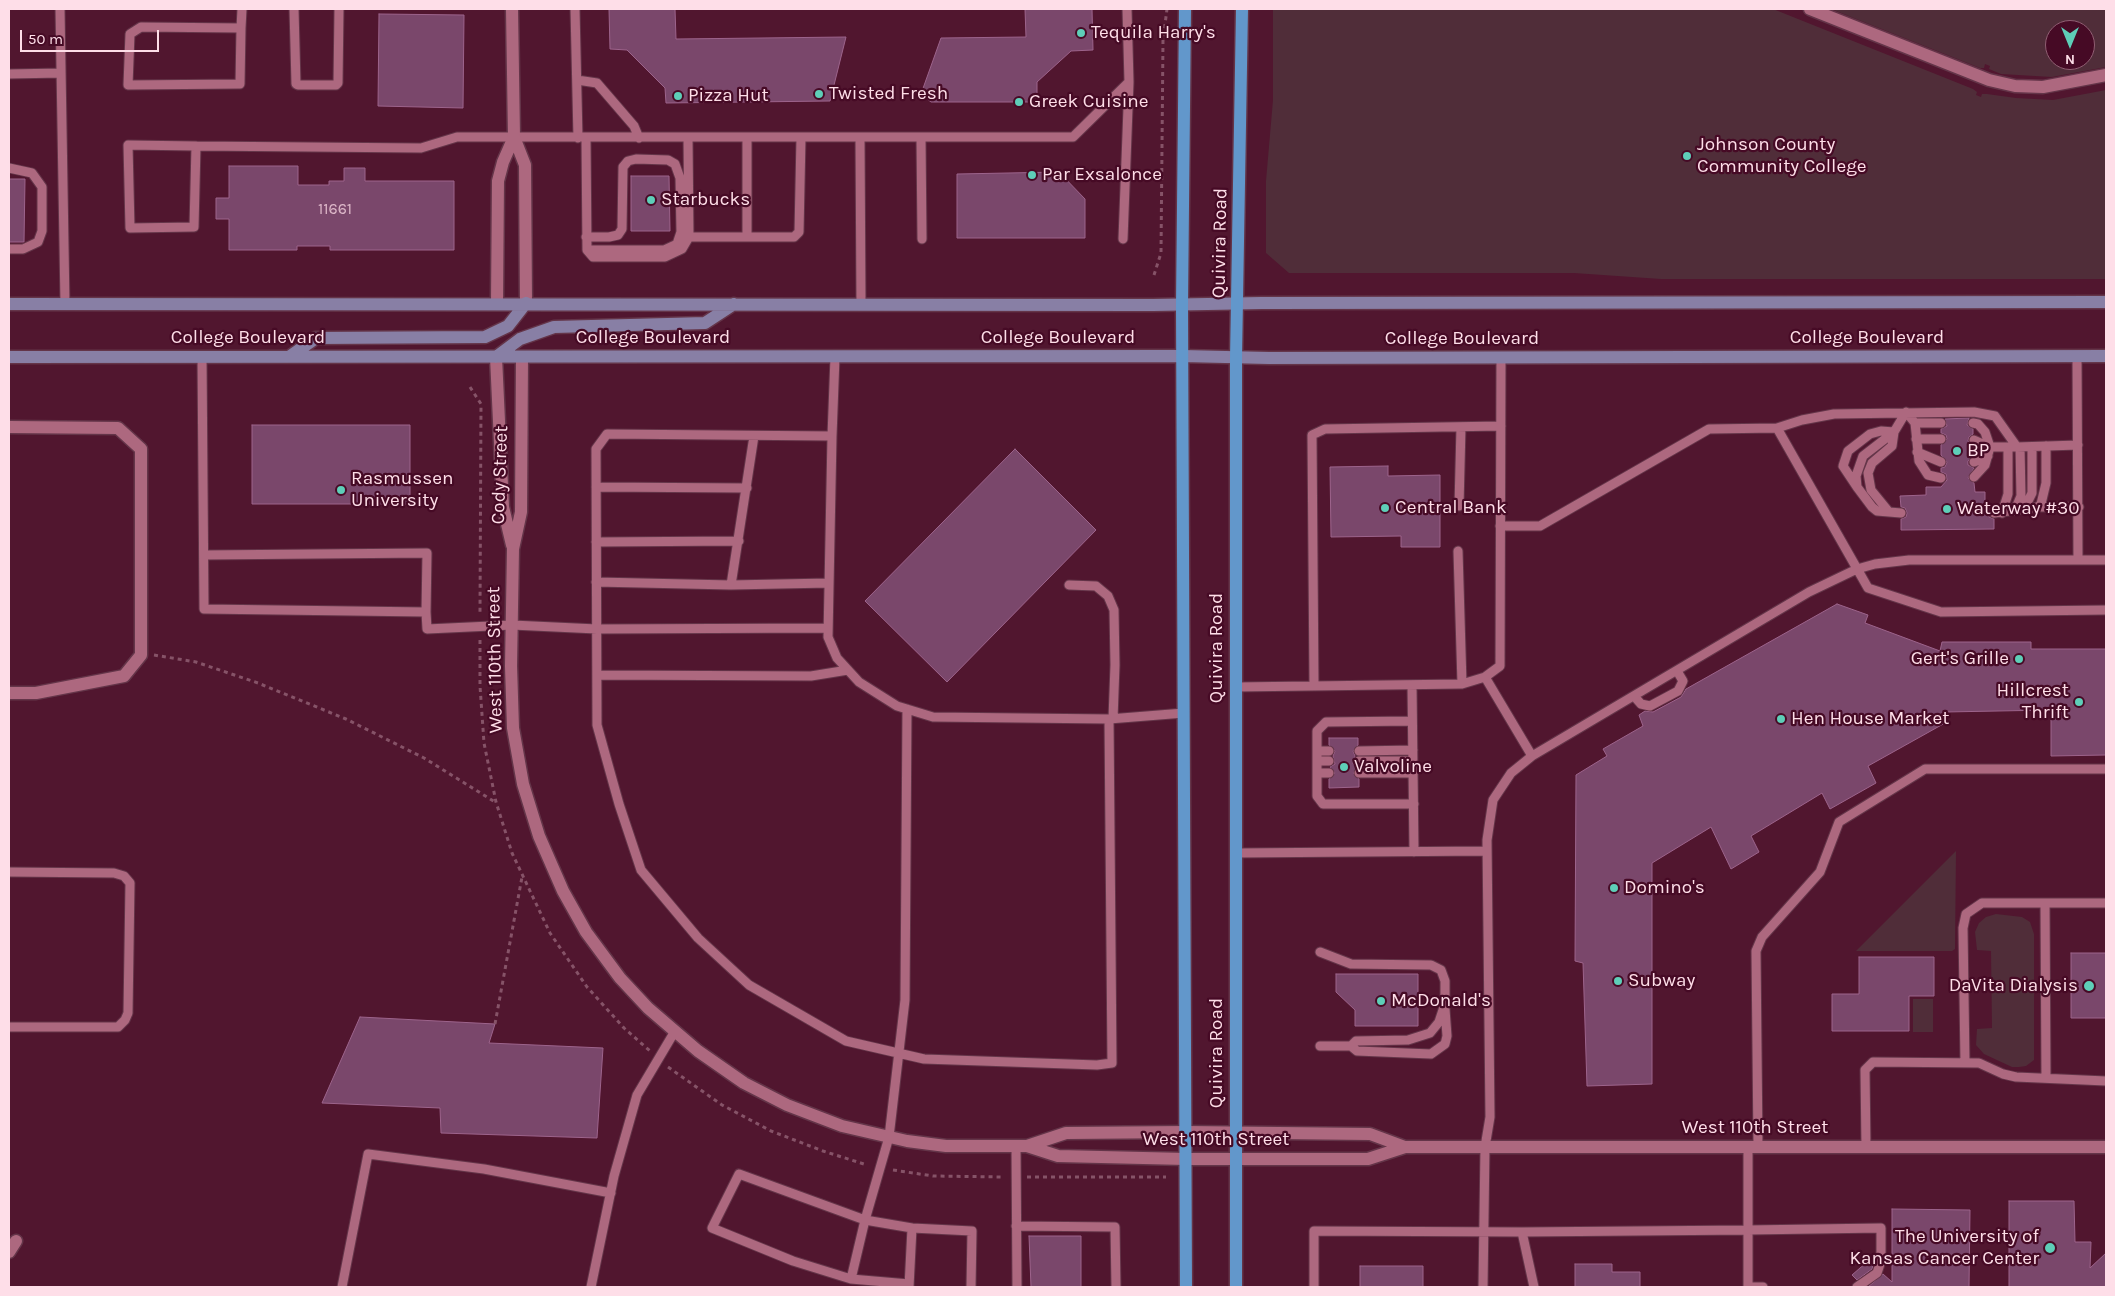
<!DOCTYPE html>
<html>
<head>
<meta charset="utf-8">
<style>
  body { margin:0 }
  #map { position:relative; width:2115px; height:1296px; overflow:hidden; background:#51162f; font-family:Karla,sans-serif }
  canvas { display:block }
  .frame { position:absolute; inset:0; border:10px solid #fedee8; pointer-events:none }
  .north { position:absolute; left:2045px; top:20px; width:50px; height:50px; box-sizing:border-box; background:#460a25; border:1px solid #905f73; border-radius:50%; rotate:180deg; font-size:14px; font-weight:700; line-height:20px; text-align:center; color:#fedee8 }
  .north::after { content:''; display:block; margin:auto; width:18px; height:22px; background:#5eceb8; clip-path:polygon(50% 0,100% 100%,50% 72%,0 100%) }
  .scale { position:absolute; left:20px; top:30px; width:139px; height:22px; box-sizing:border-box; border:2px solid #fedee8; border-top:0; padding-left:6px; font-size:15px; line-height:18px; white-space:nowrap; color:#fedee8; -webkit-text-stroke:4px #460a25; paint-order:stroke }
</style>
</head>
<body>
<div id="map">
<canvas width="2115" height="1296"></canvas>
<div class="frame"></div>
<div class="north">N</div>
<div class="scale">50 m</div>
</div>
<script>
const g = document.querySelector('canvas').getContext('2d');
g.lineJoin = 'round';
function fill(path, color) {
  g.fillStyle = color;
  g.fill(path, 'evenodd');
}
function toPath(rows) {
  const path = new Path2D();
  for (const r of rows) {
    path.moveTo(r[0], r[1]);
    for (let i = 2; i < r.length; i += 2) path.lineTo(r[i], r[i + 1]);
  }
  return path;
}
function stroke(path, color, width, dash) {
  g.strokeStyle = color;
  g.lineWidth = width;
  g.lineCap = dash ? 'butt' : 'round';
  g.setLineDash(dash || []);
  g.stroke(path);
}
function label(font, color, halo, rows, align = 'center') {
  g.font = font + ' Karla,sans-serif';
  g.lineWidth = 4.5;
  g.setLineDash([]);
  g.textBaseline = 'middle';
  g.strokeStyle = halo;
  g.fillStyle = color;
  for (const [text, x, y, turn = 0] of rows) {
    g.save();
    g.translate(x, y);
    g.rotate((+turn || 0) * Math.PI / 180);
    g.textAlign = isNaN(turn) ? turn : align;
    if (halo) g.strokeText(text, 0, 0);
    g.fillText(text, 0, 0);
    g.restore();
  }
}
const green = toPath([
  [1273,9,1773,9,1973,89,1977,92,1976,95,1981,97,1982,94,1987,94,2016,98,2053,100,2106,90,2106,279,1661,279,1574,273,1289,273,1266,253,1266,181,1273,100],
  [1831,9,2106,9,2106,67,2052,77,2001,74,1989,69,1990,66,1985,64,1984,68,1980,68],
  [2055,30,2085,30,2085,60,2055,60],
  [1956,851,1955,949,1952,951,1856,951],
  [1996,914,2022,917,2030,922,2034,934,2034,1060,2026,1066,2019,1067,2012,1067,1984,1054,1976,1045,1977,1029,1992,1028,1991,951,1977,950,1975,932,1979,923,1986,917],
  [1913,999,1933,999,1933,1032,1913,1032]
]);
const building = toPath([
  [609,9,675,9,676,39,846,37,830,101,666,103,665,88,627,50,610,49,609,9],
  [1025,9,1092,9,1093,50,1071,51,1037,82,1037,102,931,102,921,94,941,38,1026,37,1025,9],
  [379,14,464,15,463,108,378,106,379,14],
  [229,166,298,166,298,185,329,185,329,181,344,181,344,168,365,168,365,181,454,181,454,250,330,250,330,246,297,246,297,250,229,250,229,219,216,219,216,198,229,198,229,166],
  [1059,172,1085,199,1085,238,957,238,957,174,1059,172],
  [631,176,669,176,670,231,631,231,631,176],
  [9,179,25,179,24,242,9,242,9,179],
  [1969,418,1967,425,1973,429,1973,434,1969,437,1968,441,1974,447,1974,455,1968,461,1968,465,1974,468,1968,478,1974,483,1975,492,1985,492,1985,506,1994,506,1988,513,1989,517,1994,519,1994,529,1901,530,1901,519,1906,517,1907,513,1905,508,1901,507,1900,496,1926,495,1926,487,1941,487,1947,480,1946,474,1941,472,1941,468,1945,467,1947,462,1941,455,1941,445,1947,439,1946,435,1941,433,1941,429,1947,426,1945,419,1969,418],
  [252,425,410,425,410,504,252,504,252,425],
  [1015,449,1096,530,947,682,865,601,1015,449],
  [1388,466,1388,476,1440,475,1440,547,1401,547,1401,536,1331,537,1330,467,1388,466],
  [1837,604,1868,615,1865,623,1940,651,1942,642,2031,642,2031,649,2106,649,2106,755,2051,756,2051,710,1945,712,1945,723,1868,766,1876,783,1830,809,1822,793,1751,836,1759,852,1731,869,1711,827,1652,863,1652,1084,1587,1086,1583,963,1575,961,1576,775,1607,756,1603,749,1643,726,1639,715,1645,711,1653,712,1681,697,1686,689,1837,604],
  [1329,738,1358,738,1358,745,1353,751,1355,756,1353,764,1358,767,1353,773,1359,779,1359,787,1329,788,1329,779,1335,773,1330,767,1335,764,1333,756,1335,751,1329,745,1329,738],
  [2071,953,2106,953,2106,1018,2071,1018,2071,953],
  [1859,957,1934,957,1934,996,1909,996,1909,1031,1832,1031,1832,994,1859,994,1859,957],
  [1336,974,1418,974,1418,1026,1355,1026,1355,1010,1336,992,1336,974],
  [360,1017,495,1024,489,1043,603,1048,597,1138,441,1133,440,1108,322,1103,360,1017],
  [2009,1201,2074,1201,2075,1242,2091,1242,2090,1268,2106,1253,2106,1287,2009,1287,2009,1201],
  [1892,1209,1970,1210,1969,1287,1868,1287,1883,1274,1892,1282,1892,1209],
  [1029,1236,1081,1236,1081,1287,1031,1287,1029,1236],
  [1868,1261,1873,1265,1872,1269,1857,1280,1852,1275,1868,1261],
  [1575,1264,1612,1264,1612,1272,1640,1272,1640,1287,1575,1287,1575,1264],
  [1360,1266,1423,1266,1423,1287,1360,1287,1360,1266]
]);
const path = toPath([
  [1154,275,1161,253,1163,40,1167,9],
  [470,387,481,404,480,613],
  [480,640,480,686,484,743,496,802,512,853,550,933,587,987,624,1028,650,1051],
  [154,655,196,662,258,683,346,719,424,758,495,802],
  [495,1024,522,877],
  [668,1067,722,1105,771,1131,823,1151,867,1165],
  [893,1170,933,1176,1004,1177],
  [1027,1177,1166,1177]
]);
const service = toPath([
  [60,9,65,304],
  [294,9,296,84,298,85,336,85,338,83,339,9],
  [575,9,578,138],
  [241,28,141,27,130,34,128,85,240,84,241,28,242,9],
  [9,74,61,73],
  [577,80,597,83,634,126,639,138],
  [586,138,587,250,593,257,665,257,682,249,689,237,688,138],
  [921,138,922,239],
  [860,139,861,303],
  [196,146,194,227,130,228,128,145,196,146,421,148,457,137,1073,137,1129,82,1127,9],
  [9,168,32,173,42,187,42,231,38,242,23,249,9,249],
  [586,237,609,237,618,235,622,229,623,167,628,161,636,159,668,160,675,164,680,178,681,232,677,244,664,250,587,250],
  [685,237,794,237,799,232,801,138],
  [747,237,747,138],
  [1123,239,1129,82],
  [202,357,204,609,426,612,427,629,512,625,597,629,828,628],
  [835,357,832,436,607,434,596,449,597,725,619,804,641,870,698,938,749,985,846,1041,924,1059,1097,1065,1112,1063,1109,719,1184,713],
  [2077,357,2078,560],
  [1915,423,1941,423],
  [1973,423,1978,424,1985,432,1990,447],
  [1777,428,1802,420,1834,414,1974,412,1995,416,2017,447,2078,445],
  [832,436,828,637,837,658,859,682,897,706,933,717,1109,719],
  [1916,439,1941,439],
  [1974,440,1990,447],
  [1917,452,1941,462],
  [1974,462,1988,456],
  [1974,477,1985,465,1990,447,2010,447],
  [596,487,747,488],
  [1857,487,1843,466,1848,451,1870,434,1881,431,1894,432,1892,446,1872,463,1868,473,1871,490,1889,512],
  [1459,506,1461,427],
  [2038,507,2041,504,2046,483,2046,446],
  [2024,509,2032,493,2032,447],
  [2015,510,2021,496,2020,447],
  [1901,513,1877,511,1872,507,1857,487,1856,476,1863,456,1894,432,1906,412,1915,423,1919,461,1928,475,1941,478],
  [1994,513,2038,507,2079,507],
  [2002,513,2008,494,2008,450,2010,447,2017,447],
  [1500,526,1540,526,1709,429,1777,428,1868,588,1941,612,2106,610],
  [596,542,739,541],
  [1458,551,1462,684],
  [204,555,427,553,426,613],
  [596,582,731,585,754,436],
  [731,585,829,583],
  [1069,585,1096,586,1108,596,1114,610,1115,665,1113,719],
  [597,675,811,676,848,670],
  [1485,677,1532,756],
  [1412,685,1414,852],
  [1314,686,1312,435,1325,429,1501,426],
  [1236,687,1462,684,1485,677,1500,666,1501,358],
  [1634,696,1641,704,1650,706,1678,691,1683,681,1677,671],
  [907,709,905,1000,889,1137,865,1220,851,1279,793,1261,712,1228,739,1174,865,1220,912,1228],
  [1412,721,1326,722,1317,731,1317,796,1323,804,1414,804],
  [1317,751,1329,751],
  [1359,751,1413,750],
  [1317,761,1329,761],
  [1359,761,1413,761],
  [1317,773,1329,773],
  [1359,773,1413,773],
  [1236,853,1487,851],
  [9,872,114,873,124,876,130,883,128,1013,125,1020,118,1027,9,1027],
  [2045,903,2046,1078],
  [1320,952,1351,964,1431,965,1441,970,1445,981,1445,1004,1439,1022,1430,1033,1408,1040,1356,1041,1351,1046,1320,1046],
  [1351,1046,1357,1051,1431,1054,1445,1044,1447,1036,1445,1009],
  [1965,1063,1963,928,1966,914,1982,903,2106,903],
  [1016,1146,1017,1287],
  [1758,1146,1756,951,1762,937,1820,872,1839,822,1925,769,2106,769],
  [1748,1147,1748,1230,1881,1228,1881,1261,1877,1273,1857,1287],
  [1866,1147,1865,1070,1873,1062,1979,1063,2003,1074,2016,1077,2106,1081],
  [1016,1226,1115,1227,1116,1287],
  [851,1279,909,1284],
  [342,1287,368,1154,484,1169,611,1193],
  [591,1287,614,1176,637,1095,675,1031],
  [909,1287,912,1228,972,1231,971,1287],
  [1314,1287,1314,1231,1522,1232],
  [1483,1287,1485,1147,1490,1117,1487,840,1493,800,1511,773,1532,756,1809,592,1857,569,1875,564,1909,560,2106,560],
  [1534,1287,1522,1232,1748,1230,1748,1287],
  [1748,1287,1763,1287]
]);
const minor = toPath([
  [512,9,514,137,525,165,526,303],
  [1810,9,1989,80,2015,86,2043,87,2106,75],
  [497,303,498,181,503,162,514,137],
  [496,357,503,507,512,545],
  [522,357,521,512,513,549,511,666,513,728,523,784,539,836,563,891,586,932,620,978,648,1008,698,1051,744,1083,787,1105,842,1126,907,1141,946,1146,1027,1146,1066,1133,1186,1132],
  [9,427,118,428,141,449,141,655,124,676,36,693,9,693],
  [1027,1146,1058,1156,1186,1159],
  [9,1252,16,1241]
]);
const tertiary = toPath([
  [1186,1132,1370,1134,1405,1147],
  [1186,1159,1368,1159,1405,1147,2106,1147]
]);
const secondary = toPath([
  [9,304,1153,305,1262,303,2106,302],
  [9,357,1182,356,1269,358,2106,356],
  [289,357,316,338,485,337,508,326,526,303],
  [496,357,520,339,554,327,705,323,734,304]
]);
const primary = toPath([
  [1185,9,1182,305,1186,1287],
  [1236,1287,1236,358,1242,9]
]);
const markers = [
  [1081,33,5,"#5eceb8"],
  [819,94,5,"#5eceb8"],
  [678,96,5,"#5eceb8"],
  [1019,102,5,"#5eceb8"],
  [1687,156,5,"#5eceb8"],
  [1032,175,5,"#5eceb8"],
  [651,200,5,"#5eceb8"],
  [1957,451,5,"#5eceb8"],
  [341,490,5,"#5eceb8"],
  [1385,508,5,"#5eceb8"],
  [1947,509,5,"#5eceb8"],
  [2019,659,5,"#5eceb8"],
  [2079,702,5,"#5eceb8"],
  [1781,719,5,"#5eceb8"],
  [1344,767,5,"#5eceb8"],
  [1614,888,5,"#5eceb8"],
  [1618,981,5,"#5eceb8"],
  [2089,986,6,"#5eceb8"],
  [1381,1001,5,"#5eceb8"],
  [2050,1248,6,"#5eceb8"]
];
const numberNames = [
  ["11661",335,209]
];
const poiNames = [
  ["Tequila Harry's",1091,33],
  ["Twisted Fresh",829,94],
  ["Pizza Hut",688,96],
  ["Greek Cuisine",1029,102],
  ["Johnson County",1697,145],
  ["Community College",1697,167],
  ["Par Exsalonce",1042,175],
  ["Starbucks",661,200],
  ["BP",1967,451],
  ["Rasmussen",351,479],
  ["University",351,501],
  ["Central Bank",1395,508],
  ["Waterway #30",1957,509],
  ["Gert's Grille",2009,659,"right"],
  ["Hillcrest",2069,691,"right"],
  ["Thrift",2069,713,"right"],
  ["Hen House Market",1791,719],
  ["Valvoline",1354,767],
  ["Domino's",1624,888],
  ["Subway",1628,981],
  ["DaVita Dialysis",2078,986,"right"],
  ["McDonald's",1391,1001],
  ["The University of",2039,1237,"right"],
  ["Kansas Cancer Center",2039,1259,"right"]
];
const streetNames = [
  ["Quivira Road",1220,243,-89],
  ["College Boulevard",248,338],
  ["College Boulevard",653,338],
  ["College Boulevard",1058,338],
  ["College Boulevard",1867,338],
  ["College Boulevard",1462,339],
  ["Cody Street",500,475,-88],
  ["Quivira Road",1217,648,-90],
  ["West 110th Street",495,660,-91],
  ["Quivira Road",1217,1053,-90],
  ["West 110th Street",1755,1128],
  ["West 110th Street",1216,1140]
];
fill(green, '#502d39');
fill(building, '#7a476b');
stroke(building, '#9d648c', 1);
stroke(service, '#643549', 11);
stroke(minor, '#643549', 15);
stroke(tertiary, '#643549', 15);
stroke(secondary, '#643549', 15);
stroke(primary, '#643549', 15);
stroke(path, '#865368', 3, [4, 4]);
stroke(service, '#ad687f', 9);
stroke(minor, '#ad687f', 12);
stroke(tertiary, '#ad687f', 12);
stroke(secondary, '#887fa5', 12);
stroke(primary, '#6297cb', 12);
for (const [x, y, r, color] of markers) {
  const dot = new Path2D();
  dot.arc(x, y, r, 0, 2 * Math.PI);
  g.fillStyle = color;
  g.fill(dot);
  stroke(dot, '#460a25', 2);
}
label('16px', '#ddb8c9', null, numberNames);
label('19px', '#fedee8', '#460a25', poiNames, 'left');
label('19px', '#fedee8', '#460a25', streetNames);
</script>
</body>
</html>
